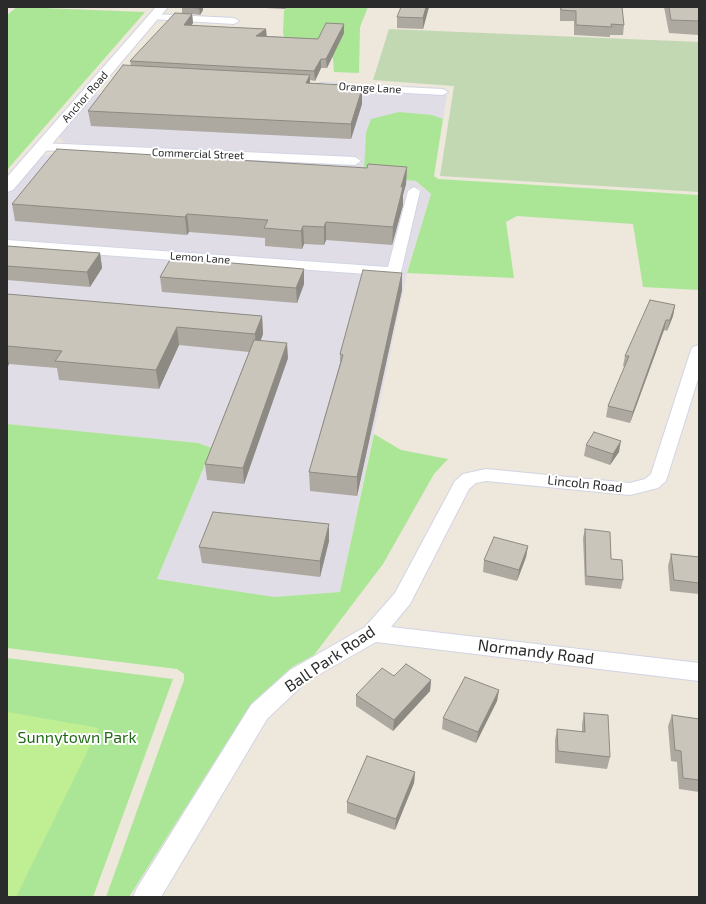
<!DOCTYPE html>
<html>
<head>
<meta charset="utf-8">
<style>
  body { margin:0 }
  #map { position:relative; width:706px; height:904px; overflow:hidden; background:#ede7dc; font-family:"Exo 2",sans-serif }
  canvas { display:block }
  .frame { position:absolute; inset:0; border:8px solid #2b2b2b; pointer-events:none }
</style>
</head>
<body>
<div id="map">
<canvas width="706" height="904"></canvas>
<div class="frame"></div>
</div>
<script>
const g = document.querySelector('canvas').getContext('2d');
g.lineJoin = 'round';
function fill(path, color) {
  g.fillStyle = color;
  g.fill(path, 'evenodd');
}
function toPath(rows) {
  const path = new Path2D();
  for (const r of rows) {
    path.moveTo(r[0], r[1]);
    for (let i = 2; i < r.length; i += 2) path.lineTo(r[i], r[i + 1]);
  }
  return path;
}
function stroke(path, color, width, dash) {
  g.strokeStyle = color;
  g.lineWidth = width;
  g.lineCap = dash ? 'butt' : 'round';
  g.setLineDash(dash || []);
  g.stroke(path);
}
function label(font, color, halo, rows, align = 'center') {
  g.font = font + ' "Exo 2",sans-serif';
  g.lineWidth = 4;
  g.setLineDash([]);
  g.textBaseline = 'middle';
  g.strokeStyle = halo;
  g.fillStyle = color;
  for (const [text, x, y, turn = 0] of rows) {
    g.save();
    g.translate(x, y);
    g.rotate((+turn || 0) * Math.PI / 180);
    g.textAlign = isNaN(turn) ? turn : align;
    if (halo) g.strokeText(text, 0, 0);
    g.fillText(text, 0, 0);
    g.restore();
  }
}
const industrial = toPath([
  [259,85,447,95,443,119,432,115,393,179,416,181,431,194,407,273,340,592,274,597,157,579,212,448,198,443,7,424,7,248,401,277,421,188,408,188,387,267,7,239,7,194,40,157,60,152,361,164,362,158,65,143,57,135,94,94,251,102]
]);
const green = toPath([
  [17,7,145,12,7,170,7,15],
  [287,7,368,7,360,27,359,73,334,72,333,58,322,53,285,43,283,32,284,11],
  [399,112,432,115,443,119,434,176,438,179,699,195,699,290,643,287,633,224,517,216,506,222,514,278,407,273,431,194,416,181,393,179,364,172,366,133,371,119],
  [7,424,198,443,212,448,157,579,274,597,340,592,374,434,401,450,448,459,434,474,383,564,314,655,292,667,251,704,129,897,106,897,184,680,184,674,177,669,7,648],
  [7,658,173,679,93,897,7,897]
]);
const cemetery = toPath([
  [389,29,699,42,699,192,440,176,454,86,373,80]
]);
const pitch = toPath([
  [7,712,99,728,16,897,7,897]
]);
const street = toPath([
  [154,14,234,18,239,21,234,24,151,19,149,17,154,14],
  [320,83,443,89,448,92,443,95,316,88,315,86,320,83],
  [41,143,355,157,361,161,355,165,37,150,35,147,37,144,41,143],
  [414,187,420,191,401,272,399,275,394,276,7,248,7,240,388,267,408,191,414,187],
  [699,345,699,376,666,481,658,488,630,495,486,481,476,483,469,489,410,604,391,627,699,663,699,681,376,642,306,682,267,719,161,897,133,897,137,888,251,705,290,670,365,627,395,593,455,481,463,474,486,469,630,483,645,479,651,474,691,350,693,347,699,345]
]);
const secondary = toPath([
  [156,7,168,7,13,190,7,192,7,177,156,7]
]);
const wall = toPath([
  [182,7,203,7,203,10,200,15,192,14,193,23,192,25,267,36,318,39,344,33,327,68,321,68,315,81,310,80,310,83,344,85,344,88,362,89,362,104,351,139,91,126,88,111,131,65,130,61,182,14],
  [249,7,290,7,283,9],
  [429,7,423,29,397,28,397,17],
  [560,7,622,7,624,25,623,35,610,35,610,37,574,35,574,21,560,21],
  [664,7,699,7,699,35,669,33],
  [407,167,406,184,403,195,403,205,392,245,326,240,324,245,304,244,302,249,265,246,265,238,189,232,187,235,15,221,12,204,367,168],
  [7,246,100,253,102,268,90,287,7,280],
  [304,269,304,284,297,303,162,292,160,277],
  [402,273,402,290,357,496,310,491,309,472,340,363,340,354],
  [7,294,262,316,263,334,261,340,288,358,244,484,207,480,205,464,249,352,179,345,159,389,59,380,57,368,9,364,7,368],
  [675,305,673,316,667,331,664,330,630,423,606,417,608,406,625,367,623,366,625,356],
  [586,445,619,452,610,465,584,456],
  [585,529,623,580,621,589,585,585,583,538],
  [329,541,320,577,202,563,199,547],
  [528,546,526,557,517,581,483,572,484,560],
  [671,554,699,557,699,594,670,591,668,566],
  [394,676,431,680,430,691,393,731,356,706,356,695],
  [499,690,497,701,476,743,442,729,443,718],
  [584,713,610,757,607,769,555,763,555,740,557,729,582,732,582,724],
  [672,715,699,719,699,792,679,789,677,762,671,761,668,726],
  [415,772,414,783,395,830,347,813,347,802]
]);
const shadedWall = toPath([
  [200,7,203,7,203,10,200,15,199,8],
  [283,7,290,7,283,9],
  [426,7,429,7,423,29,423,18],
  [192,14,193,23,185,33,184,25],
  [344,24,344,33,327,68,326,59],
  [266,29,267,38,256,36],
  [321,59,321,68,315,81,314,71],
  [310,75,310,89,306,83],
  [362,89,362,104,351,139,351,124],
  [407,167,406,184,403,195,403,205,392,245,393,227,401,187],
  [187,214,189,232,187,235,185,217],
  [326,222,326,240,324,245,324,227],
  [303,226,304,244,302,249,301,231],
  [100,253,102,268,90,287,87,272],
  [304,269,304,284,297,303,296,288],
  [402,273,402,290,357,496,357,477],
  [675,305,673,316,667,331,670,320],
  [262,316,263,334,256,352,255,334],
  [666,320,664,330,630,423,633,412],
  [177,327,179,345,159,389,156,370],
  [287,343,288,358,244,484,243,468],
  [7,355,9,364,7,368],
  [621,441,619,452,610,465,613,454],
  [329,524,329,541,320,577,320,561],
  [528,546,526,557,517,581,519,570],
  [431,680,430,691,393,731,394,720],
  [499,690,497,701,476,743,478,732],
  [415,772,414,783,395,830,396,819]
]);
const building = toPath([
  [183,7,200,7,199,8,183,7],
  [401,7,426,7,423,18,397,17,401,7],
  [561,7,622,7,624,25,611,24,612,27,576,25,576,11,561,10,561,7],
  [669,7,699,7,699,21,671,20,669,7],
  [175,13,192,14,184,25,266,29,256,36,318,39,326,23,344,24,326,59,321,59,314,71,130,61,175,13],
  [123,65,310,75,306,83,344,85,343,88,362,89,351,124,88,111,123,65],
  [57,149,367,168,368,164,407,167,401,187,403,187,393,227,326,222,324,227,303,226,301,231,264,228,268,220,187,214,185,217,12,204,57,149],
  [7,246,100,253,87,272,7,266,7,246],
  [171,258,304,269,296,288,160,277,171,258],
  [363,270,402,273,357,477,309,472,343,355,340,354,363,270],
  [7,294,262,316,255,334,177,327,156,370,55,361,62,351,7,346,7,294],
  [650,300,675,305,670,320,666,320,633,412,608,406,629,356,625,356,650,300],
  [254,340,287,343,243,468,205,464,254,340],
  [594,432,621,441,613,454,586,445,594,432],
  [213,512,329,524,320,561,199,547,213,512],
  [585,529,610,532,611,559,622,560,623,580,586,576,585,529],
  [494,537,528,546,519,570,484,560,494,537],
  [671,554,699,557,699,583,674,580,671,554],
  [406,664,431,680,394,720,356,695,382,668,394,676,406,664],
  [465,677,499,690,478,732,443,718,465,677],
  [584,713,608,715,610,757,558,751,557,729,585,732,584,713],
  [672,715,699,719,699,780,683,778,681,751,675,750,672,715],
  [367,756,415,772,396,819,347,802,367,756]
]);
const farStreetnames = [
  ["Orange Lane",370,88,3],
  ["Anchor Road",85,97,-49],
  ["Commercial Street",198,154,2],
  ["Lemon Lane",200,258,4]
];
const streetNames = [
  ["Lincoln Road",585,484,6]
];
const nearStreetnames = [
  ["Normandy Road",536,652,7],
  ["Ball Park Road",330,659,-34]
];
const nearParknames = [
  ["Sunnytown Park",77,738]
];
fill(industrial, '#e0dde6');
fill(green, '#abe697');
fill(cemetery, '#c2d8b3');
fill(pitch, '#c0ee92');
stroke(street, '#d2d4e4', 2);
stroke(secondary, '#d2d4e4', 2);
fill(street, '#fff');
fill(secondary, '#fff');
fill(wall, '#ada9a1');
fill(shadedWall, '#8d8a83');
fill(building, '#c9c5bb');
stroke(building, '#8d8a83', 1);
label('11px', '#2b2b2b', '#fff', farStreetnames);
label('13px', '#2b2b2b', '#fff', streetNames);
label('16px', '#2b2b2b', '#fff', nearStreetnames);
label('16px', '#226b17', '#fff', nearParknames);
</script>
</body>
</html>
